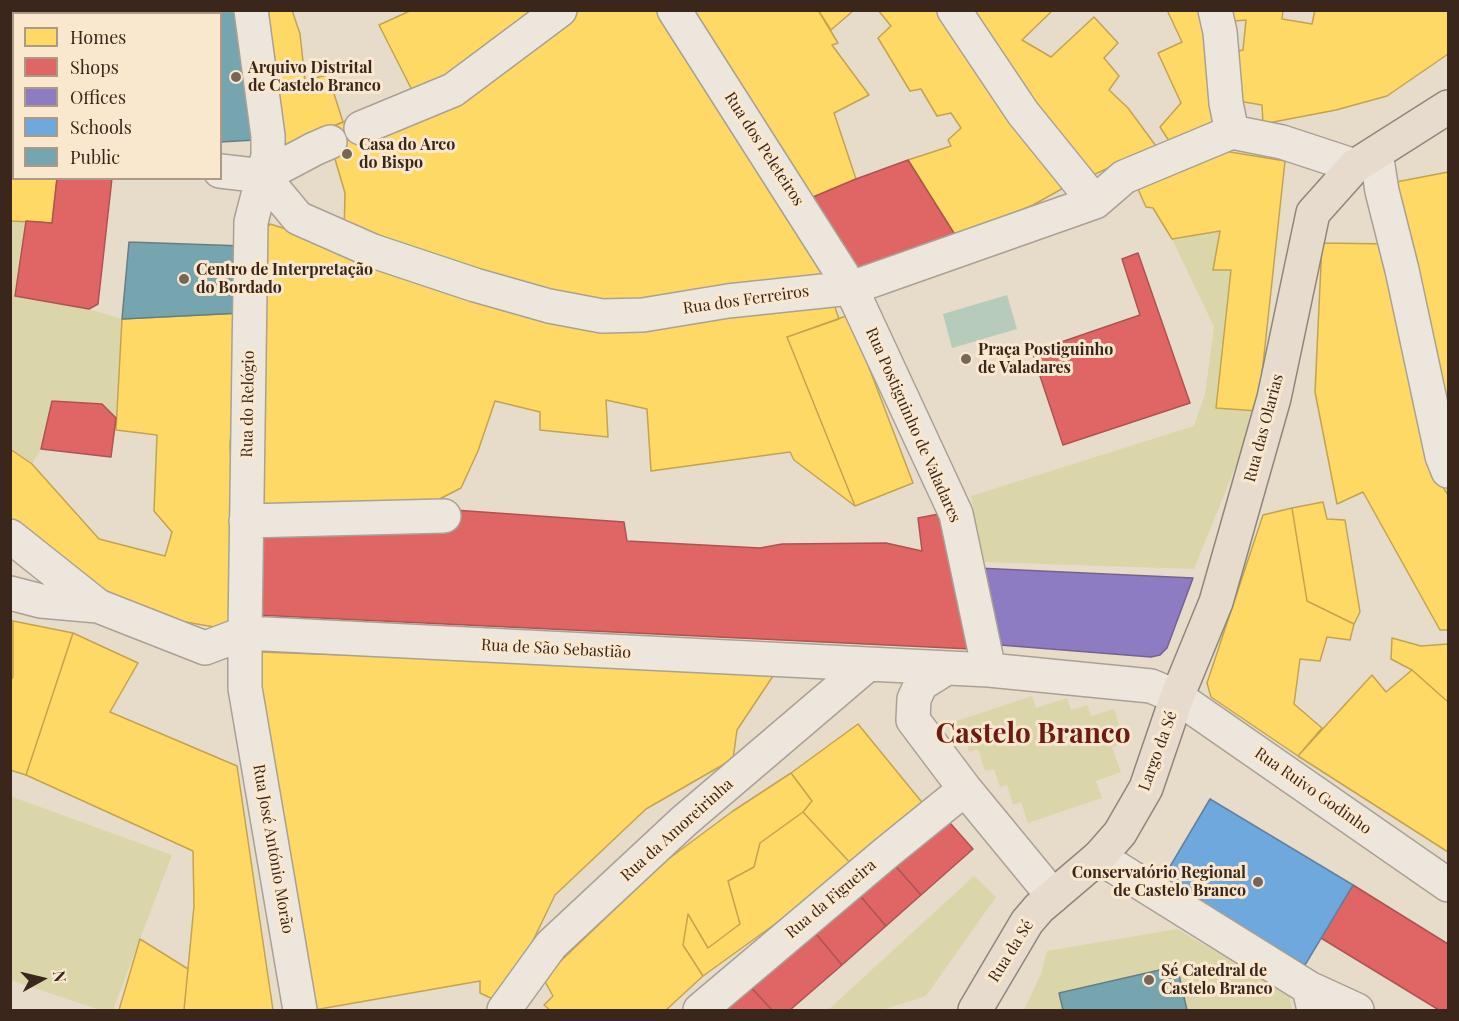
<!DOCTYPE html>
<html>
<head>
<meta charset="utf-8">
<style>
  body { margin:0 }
  #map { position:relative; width:1459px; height:1021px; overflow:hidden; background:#e7dbca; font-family:"Playfair Display",serif }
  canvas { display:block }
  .frame { position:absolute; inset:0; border:12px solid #3a261b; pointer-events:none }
  .legend { position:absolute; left:12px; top:12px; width:210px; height:168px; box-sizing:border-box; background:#f9e7ce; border:2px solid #ad9a86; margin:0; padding:8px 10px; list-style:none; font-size:18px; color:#3a261b }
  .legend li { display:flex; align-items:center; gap:12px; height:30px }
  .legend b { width:30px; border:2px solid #ad9a86 }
  .north { position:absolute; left:12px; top:949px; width:60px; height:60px; -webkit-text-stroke:4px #f9e7ce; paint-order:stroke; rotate:82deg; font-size:16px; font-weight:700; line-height:24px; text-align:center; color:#3a261b }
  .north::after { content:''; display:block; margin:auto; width:21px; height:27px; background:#3a261b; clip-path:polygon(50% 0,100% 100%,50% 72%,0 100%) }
</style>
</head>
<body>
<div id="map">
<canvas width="1459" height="1021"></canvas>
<div class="frame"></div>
<ul class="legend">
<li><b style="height:16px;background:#ffd966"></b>Homes</li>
<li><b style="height:16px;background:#e06666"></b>Shops</li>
<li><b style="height:16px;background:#8e7cc3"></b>Offices</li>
<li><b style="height:16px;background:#6fa8dc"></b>Schools</li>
<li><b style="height:16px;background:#76a5af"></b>Public</li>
</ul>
<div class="north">N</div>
</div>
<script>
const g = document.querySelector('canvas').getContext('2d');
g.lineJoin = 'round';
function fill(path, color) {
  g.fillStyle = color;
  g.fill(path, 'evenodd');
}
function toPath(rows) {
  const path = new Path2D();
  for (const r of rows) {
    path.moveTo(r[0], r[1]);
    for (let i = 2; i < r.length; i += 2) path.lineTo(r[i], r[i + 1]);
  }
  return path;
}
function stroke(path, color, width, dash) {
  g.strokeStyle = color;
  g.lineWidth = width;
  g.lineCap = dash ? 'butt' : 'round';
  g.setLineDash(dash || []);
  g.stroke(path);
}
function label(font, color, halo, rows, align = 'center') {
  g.font = font + ' "Playfair Display",serif';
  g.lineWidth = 6;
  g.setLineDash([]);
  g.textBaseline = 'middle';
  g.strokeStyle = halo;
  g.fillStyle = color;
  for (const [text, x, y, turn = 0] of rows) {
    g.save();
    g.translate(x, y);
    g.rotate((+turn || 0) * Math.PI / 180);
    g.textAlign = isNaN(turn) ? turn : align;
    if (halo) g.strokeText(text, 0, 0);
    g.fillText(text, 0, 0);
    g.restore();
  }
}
const green = toPath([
  [11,221,26,221,15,296,89,309,122,319,116,418,102,404,52,401,41,449,32,464,11,449],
  [1220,231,1213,269,1231,270,1219,408,1258,411,1194,569,983,562,971,496,1194,426,1205,394,1214,327,1172,239],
  [1032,696,1036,708,1067,698,1071,710,1087,705,1091,716,1114,709,1125,742,1112,747,1121,772,1096,781,1102,798,1028,823,1021,802,1013,805,1007,785,1000,787,994,769,985,771,978,749,969,752,963,731,951,735,947,724],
  [10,796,172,855,113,1010,100,1010,11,980],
  [974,876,996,897,926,996,882,1010,828,1010],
  [1177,929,1289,994,1292,1010,1024,1010,1041,974,1047,951]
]);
const water = toPath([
  [1007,295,1017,329,952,348,943,314]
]);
const homes = toPath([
  [10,10,73,10,73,14,14,14,14,118,11,117,10,10],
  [259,10,292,10,300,34,305,80,328,75,343,122,280,147,259,10],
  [412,10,550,10,416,98,379,25,412,10],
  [570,10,669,10,836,281,611,311,344,233,345,193,330,142,324,130,356,117,364,138,570,10],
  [685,10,818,10,838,43,832,45,869,95,834,113,856,179,806,200,685,10],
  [818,10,854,10,831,30,818,10],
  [878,10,949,10,1067,186,1033,205,957,238,908,160,951,146,948,140,961,128,951,113,937,116,921,89,910,91,878,38,891,26,878,10],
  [964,10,1053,10,1022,40,1051,57,1094,17,1118,43,1104,58,1119,76,1109,90,1128,108,1156,146,1093,175,964,10],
  [1167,10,1206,10,1225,120,1171,144,1160,127,1181,103,1158,53,1182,42,1167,10],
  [1219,10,1283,10,1282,19,1312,24,1315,10,1448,10,1448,54,1387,96,1336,110,1263,124,1262,105,1232,100,1233,52,1243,50,1246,20,1222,22,1219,10],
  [10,141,14,142,14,178,57,178,52,223,10,221,10,141],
  [1218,150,1285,161,1258,411,1216,408,1231,270,1213,270,1220,231,1172,239,1153,208,1146,207,1133,178,1218,150],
  [1448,172,1448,446,1391,183,1448,172],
  [270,224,305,235,680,321,830,293,839,319,787,337,855,506,794,460,790,452,651,471,647,409,606,400,608,437,540,430,540,412,495,401,478,451,461,488,418,510,262,514,264,462,262,235,270,224],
  [1322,243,1391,244,1431,468,1448,495,1448,630,1440,630,1363,492,1337,504,1315,392,1322,243],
  [242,313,230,444,237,579,232,630,168,619,109,593,10,530,10,449,32,464,99,539,165,556,172,532,154,511,157,435,116,430,122,319,242,313],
  [849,315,913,483,855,506,787,337,849,315],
  [1323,502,1327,519,1345,520,1360,612,1354,624,1307,601,1292,508,1323,502],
  [1292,508,1307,601,1354,624,1350,640,1327,637,1320,661,1300,659,1294,704,1322,728,1298,756,1211,697,1207,683,1263,515,1292,508],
  [10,620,13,621,13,677,10,681,10,620],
  [13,621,73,633,26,775,10,770,10,681,13,677,13,621],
  [73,633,138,663,110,712,237,766,273,1010,184,1010,194,906,193,851,26,775,73,633],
  [1392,638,1421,646,1448,644,1448,702,1412,670,1391,659,1392,638],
  [260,652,777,670,737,730,733,759,646,809,555,895,527,953,497,1001,480,993,480,981,314,1010,262,726,260,652],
  [1412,670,1448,702,1448,852,1298,756,1372,675,1386,692,1412,670],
  [858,724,925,806,854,867,803,812,812,801,791,773,858,724],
  [791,773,812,801,803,812,760,843,754,867,728,881,740,924,708,948,688,914,683,945,703,976,666,1010,550,1010,544,1005,553,996,543,978,663,863,733,811,791,773],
  [803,812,854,867,703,976,683,945,688,914,708,948,740,924,728,881,754,867,760,843,803,812],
  [140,939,188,969,184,1010,119,1010,140,939]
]);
const shops = toPath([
  [908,160,957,238,855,278,806,200,856,179,908,160],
  [57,178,112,178,98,304,89,309,15,296,26,221,52,223,57,178],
  [1138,253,1190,403,1063,445,1032,352,1140,315,1122,259,1138,253],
  [52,401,102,404,116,418,111,457,41,449,52,401],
  [454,510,624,522,627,541,760,548,782,544,886,543,922,551,918,518,949,512,971,649,256,615,253,528,454,510],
  [943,815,973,849,921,895,891,861,943,815],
  [891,861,921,895,886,926,856,891,891,861],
  [1353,885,1448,944,1448,1010,1439,1010,1321,938,1353,885],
  [856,891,886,926,842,965,811,928,856,891],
  [811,928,842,965,790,1010,772,1010,745,981,811,928],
  [745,981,772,1010,715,1010,745,981]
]);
const offices = toPath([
  [977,568,1193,578,1167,648,1160,655,1151,657,1000,645,977,568]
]);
const schools = toPath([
  [1210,799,1353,885,1305,965,1162,880,1210,799]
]);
const public = toPath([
  [94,10,246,10,255,140,220,142,220,14,94,14,94,10],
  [129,242,244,246,242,313,122,319,129,242],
  [1177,966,1187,1010,1063,1010,1059,993,1177,966]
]);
const minor = toPath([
  [86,10,86,14],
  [674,10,851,288,956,514,989,670],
  [954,10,1023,113,1095,202],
  [1215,10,1220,32,1226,103,1232,132],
  [361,128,453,90,560,10],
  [1232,132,1282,142,1355,166],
  [10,133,14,134],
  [1376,153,1382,191,1402,270,1442,456,1448,471],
  [220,171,263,176],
  [263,176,298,218,373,251,475,285,549,306,602,316,643,315,728,301,851,288,1095,202,1124,177,1232,132],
  [263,176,314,149,330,142],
  [246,521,444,516],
  [10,536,98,606],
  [10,593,41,601,98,606,205,648,245,633,251,222,268,156,268,136,251,10],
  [945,669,921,684,914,699,913,720,965,789,1053,896],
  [1099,857,1309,988,1314,1010],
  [1309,988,1357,1010],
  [300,1010,245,688,245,633,989,670,1151,686,1177,697,1448,885],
  [504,1010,551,945,684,821,867,665],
  [700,1010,886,853,965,789]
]);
const major = toPath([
  [975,1010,1027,922,1039,908,1099,857,1120,833,1146,788,1177,697,1216,602,1274,398,1313,213,1355,166,1448,107]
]);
const markers = [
  [236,77,6,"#776558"],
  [347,154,6,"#776558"],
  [184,279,6,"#776558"],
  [966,359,6,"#776558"],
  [1258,882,6,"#776558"],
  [1149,980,6,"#776558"]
];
const poiNames = [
  ["Arquivo Distrital",248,68],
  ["de Castelo Branco",248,86],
  ["Casa do Arco",359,145],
  ["do Bispo",359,163],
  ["Centro de Interpretação",196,270],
  ["do Bordado",196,288],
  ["Praça Postiguinho",978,350],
  ["de Valadares",978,368],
  ["Conservatório Regional",1246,873,"right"],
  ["de Castelo Branco",1246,891,"right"],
  ["Sé Catedral de",1161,971],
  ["Castelo Branco",1161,989]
];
const streetNames = [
  ["Rua dos Peleteiros",764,149,57],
  ["Rua dos Ferreiros",746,300,-8],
  ["Rua do Relógio",248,404,-89],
  ["Rua Postiguinho de Valadares",913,425,66],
  ["Rua das Olarias",1264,428,-75],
  ["Rua de São Sebastião",556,649,3],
  ["Largo da Sé",1158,751,-70],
  ["Rua Ruivo Godinho",1313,791,35],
  ["Rua da Amoreirinha",677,830,-42],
  ["Rua José António Morão",273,849,80],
  ["Rua da Figueira",831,899,-40],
  ["Rua da Sé",1011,951,-58]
];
const townNames = [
  ["Castelo Branco",1033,734]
];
fill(green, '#dbd6aa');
fill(water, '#b7cbbb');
fill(homes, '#ffd966');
stroke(homes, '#c4a350', 1.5);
fill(shops, '#e06666');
stroke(shops, '#ae5350', 1.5);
fill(offices, '#8e7cc3');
stroke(offices, '#756291', 1.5);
fill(schools, '#6fa8dc');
stroke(schools, '#5f81a2', 1.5);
fill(public, '#76a5af');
stroke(public, '#647f83', 1.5);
stroke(minor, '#aba094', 36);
stroke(major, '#91857a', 36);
stroke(minor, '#ede6dd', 33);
stroke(major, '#e6dbcd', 33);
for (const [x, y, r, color] of markers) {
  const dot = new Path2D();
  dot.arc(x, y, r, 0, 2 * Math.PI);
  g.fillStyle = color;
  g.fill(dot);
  stroke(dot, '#f9e7ce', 2);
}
label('bold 16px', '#3a261b', '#f9e7ce', poiNames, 'left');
label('16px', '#3a261b', '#f9e7ce', streetNames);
label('bold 28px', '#6c1c15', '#f9e7ce', townNames);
</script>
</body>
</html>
